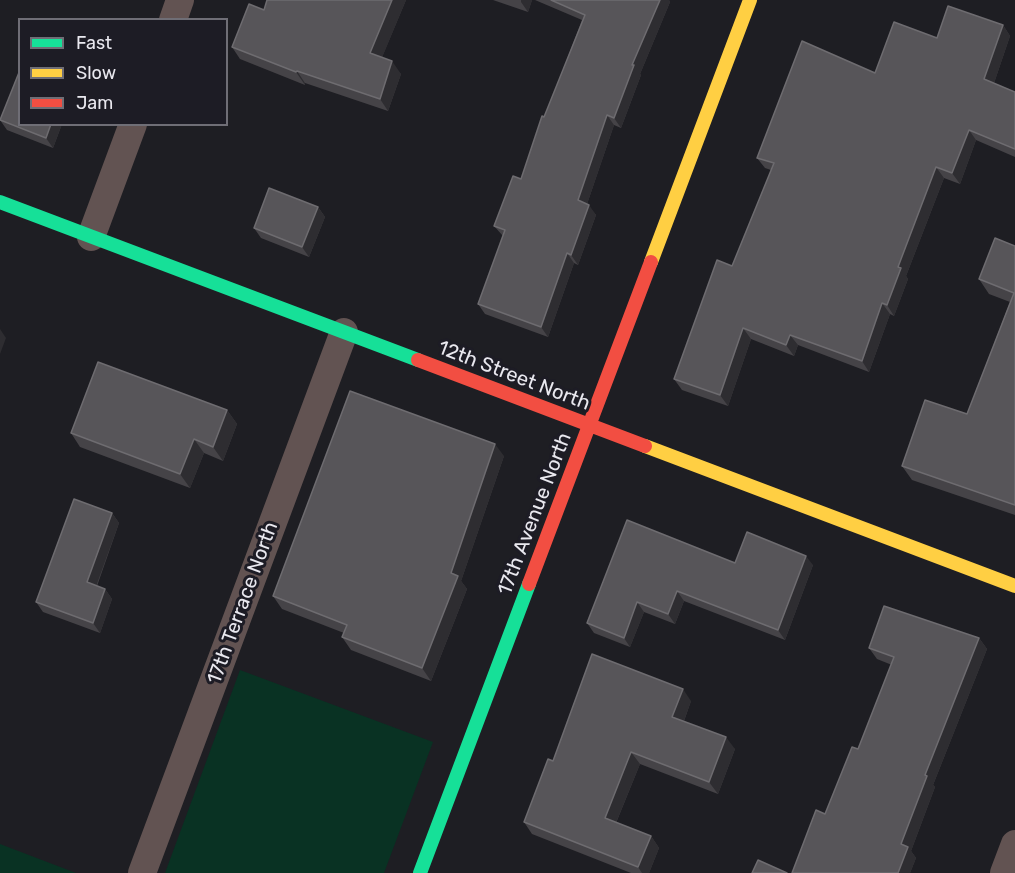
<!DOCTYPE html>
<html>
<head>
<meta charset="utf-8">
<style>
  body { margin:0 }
  #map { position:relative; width:1015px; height:873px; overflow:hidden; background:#1e1e23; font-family:Rubik,sans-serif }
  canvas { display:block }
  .legend { position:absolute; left:18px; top:18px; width:210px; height:108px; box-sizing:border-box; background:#1d1c25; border:2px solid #6f6e76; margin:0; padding:8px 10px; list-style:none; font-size:18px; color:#e9e8ef }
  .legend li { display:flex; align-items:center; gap:12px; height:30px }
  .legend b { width:30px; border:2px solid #6f6e76 }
</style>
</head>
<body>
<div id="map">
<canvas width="1015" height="873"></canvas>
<ul class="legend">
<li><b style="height:8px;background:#16e098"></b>Fast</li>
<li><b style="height:8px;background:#ffcf43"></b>Slow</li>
<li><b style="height:8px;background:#f24e42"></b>Jam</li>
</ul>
</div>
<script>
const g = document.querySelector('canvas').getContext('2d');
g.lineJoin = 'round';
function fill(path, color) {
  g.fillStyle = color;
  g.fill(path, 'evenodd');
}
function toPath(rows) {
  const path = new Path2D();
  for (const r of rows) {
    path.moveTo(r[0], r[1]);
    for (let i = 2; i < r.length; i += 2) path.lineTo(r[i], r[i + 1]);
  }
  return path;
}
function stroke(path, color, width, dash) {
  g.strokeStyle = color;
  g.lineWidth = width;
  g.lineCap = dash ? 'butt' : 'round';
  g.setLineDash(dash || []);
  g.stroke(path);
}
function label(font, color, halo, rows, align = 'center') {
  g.font = font + ' Rubik,sans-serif';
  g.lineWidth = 6;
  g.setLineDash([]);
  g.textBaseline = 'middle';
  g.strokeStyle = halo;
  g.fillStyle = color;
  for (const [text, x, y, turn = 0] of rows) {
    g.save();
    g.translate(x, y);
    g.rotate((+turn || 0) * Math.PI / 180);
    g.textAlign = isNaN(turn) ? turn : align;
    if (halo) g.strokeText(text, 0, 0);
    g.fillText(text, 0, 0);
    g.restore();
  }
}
const green = toPath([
  [240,670,433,742,384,873,165,873],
  [0,844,76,873,0,873]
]);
const street = toPath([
  [173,20,180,0],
  [91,237,133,124],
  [142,873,344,332],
  [1004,873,1015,844]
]);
const fast = toPath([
  [0,202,418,360],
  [420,873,529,584]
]);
const slow = toPath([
  [651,262,750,0],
  [645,446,1015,586]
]);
const jam = toPath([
  [418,360,645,446],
  [529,584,651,262]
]);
const wall = toPath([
  [267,0,406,0,382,57,401,74,388,111,305,83,305,85,240,59,232,47,264,10],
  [493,0,532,0,528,12],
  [535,0,669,0,670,2,640,74,641,75,621,128,614,125,587,204,596,215,578,265,574,263,548,337,485,314,478,304,503,236,494,226,521,179,582,20],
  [1003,25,1010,36,994,83,1015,92,1015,157,976,140,960,184,944,178,906,276,908,279,894,316,890,314,869,372,798,345,794,356,751,339,728,406,682,390,674,379,732,266,771,170,765,168,757,158,875,73,937,38],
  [0,120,20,124,62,124,53,148,7,130],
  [318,207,325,217,309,257,261,238,254,228],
  [1015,246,1015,515,912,480,902,466,967,414,1010,302,989,294,979,279],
  [227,410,237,424,223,461,204,453,190,488,80,447,71,433],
  [504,456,461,581,467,589,431,681,351,650,342,637,344,633,282,609,273,596],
  [112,513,119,523,97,586,105,589,112,599,100,633,43,612,36,602],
  [735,563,813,565,785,640,684,601,675,624,644,612,630,647,594,633,587,623],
  [979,638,987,649,933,785,935,787,911,851,916,858,910,873,792,873,825,814,858,749,892,665,877,659,869,648],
  [691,701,684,721,735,749,718,794,640,764,616,823,651,836,659,848,649,873,631,873,532,834,524,822,553,761]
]);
const shadedWall = toPath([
  [392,0,406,0,379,65,370,53],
  [521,0,532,0,528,12,521,2],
  [660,0,669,0,670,2,640,74,641,75,621,128,614,118,632,65],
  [1003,25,1010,36,992,89,984,79],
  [392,61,401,74,388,111,380,99],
  [297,71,305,83,305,85,296,72],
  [607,115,614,125,585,210,578,200],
  [51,124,62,124,53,148,46,138],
  [969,130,976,140,960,184,952,173],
  [936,167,944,178,906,276,908,279,894,316,887,305,898,267],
  [589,205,596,215,578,265,571,255],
  [318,207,325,217,309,257,302,247],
  [567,253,574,263,548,337,541,327],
  [882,303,890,314,869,372,862,361],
  [743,328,751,339,728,406,720,395],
  [0,329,6,338,0,354],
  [790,335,798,345,794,356,786,345],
  [227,410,237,424,223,461,213,447],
  [194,439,204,453,190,488,180,474],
  [495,444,504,456,461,581,467,589,431,681,422,668,451,573],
  [112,513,119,523,94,592,87,582],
  [806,556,813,565,785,640,778,630],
  [105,589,112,599,100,633,93,623],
  [677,591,684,601,675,624,668,614],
  [637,602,644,612,630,647,624,638],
  [979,638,987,649,933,785,935,787,911,851,916,858,910,873,898,873,901,844,925,775],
  [683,689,691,701,681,729,672,717],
  [726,737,735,749,718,794,709,782],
  [631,752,640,764,613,830,605,818],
  [651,836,659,848,649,873,642,873,638,867]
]);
const building = toPath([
  [267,0,392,0,370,53,392,61,380,99,297,71,296,72,232,47,249,4,264,10,267,0],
  [551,0,660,0,632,65,634,65,614,118,607,115,578,200,589,205,571,255,567,253,541,327,478,304,505,230,494,226,513,176,521,179,542,116,544,117,585,15,551,0],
  [948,6,1003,25,984,79,1015,92,1015,149,969,130,952,173,936,167,898,267,901,268,887,305,882,303,862,361,790,335,786,345,743,328,720,395,674,379,717,260,732,266,774,163,757,158,802,41,875,73,894,22,937,38,948,6],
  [20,70,20,124,51,124,46,138,0,120,20,70],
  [269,188,318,207,302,247,254,228,269,188],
  [995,238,1015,246,1015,505,902,466,925,400,967,414,1014,293,979,279,995,238],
  [98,362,227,410,213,447,194,439,180,474,71,433,98,362],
  [350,391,495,444,451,573,458,576,422,668,342,637,347,625,273,596,350,391],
  [74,499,112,513,87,582,105,589,93,623,36,602,74,499],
  [627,520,735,563,747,532,806,556,778,630,677,591,668,614,637,602,624,638,587,623,627,520],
  [884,606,979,638,925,775,927,776,901,844,908,847,898,873,792,873,816,810,825,814,852,747,858,749,894,657,869,648,884,606],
  [592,654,683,689,672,717,726,737,709,782,631,752,605,818,651,836,638,867,524,822,548,759,553,761,592,654],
  [758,860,787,873,752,873,758,860]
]);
const streetNames = [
  ["12th Street North",514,376,21],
  ["17th Avenue North",535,514,-69],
  ["17th Terrace North",243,603,-70]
];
fill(green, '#093223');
stroke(street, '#625352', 28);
stroke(fast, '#16e098', 14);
stroke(slow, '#ffcf43', 14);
stroke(jam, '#f24e42', 14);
fill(wall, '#454347');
fill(shadedWall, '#2e2d31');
fill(building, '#575559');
stroke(building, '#6e6c70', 1.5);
label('20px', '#e9e8ef', '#1d1c25', streetNames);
</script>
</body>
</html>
